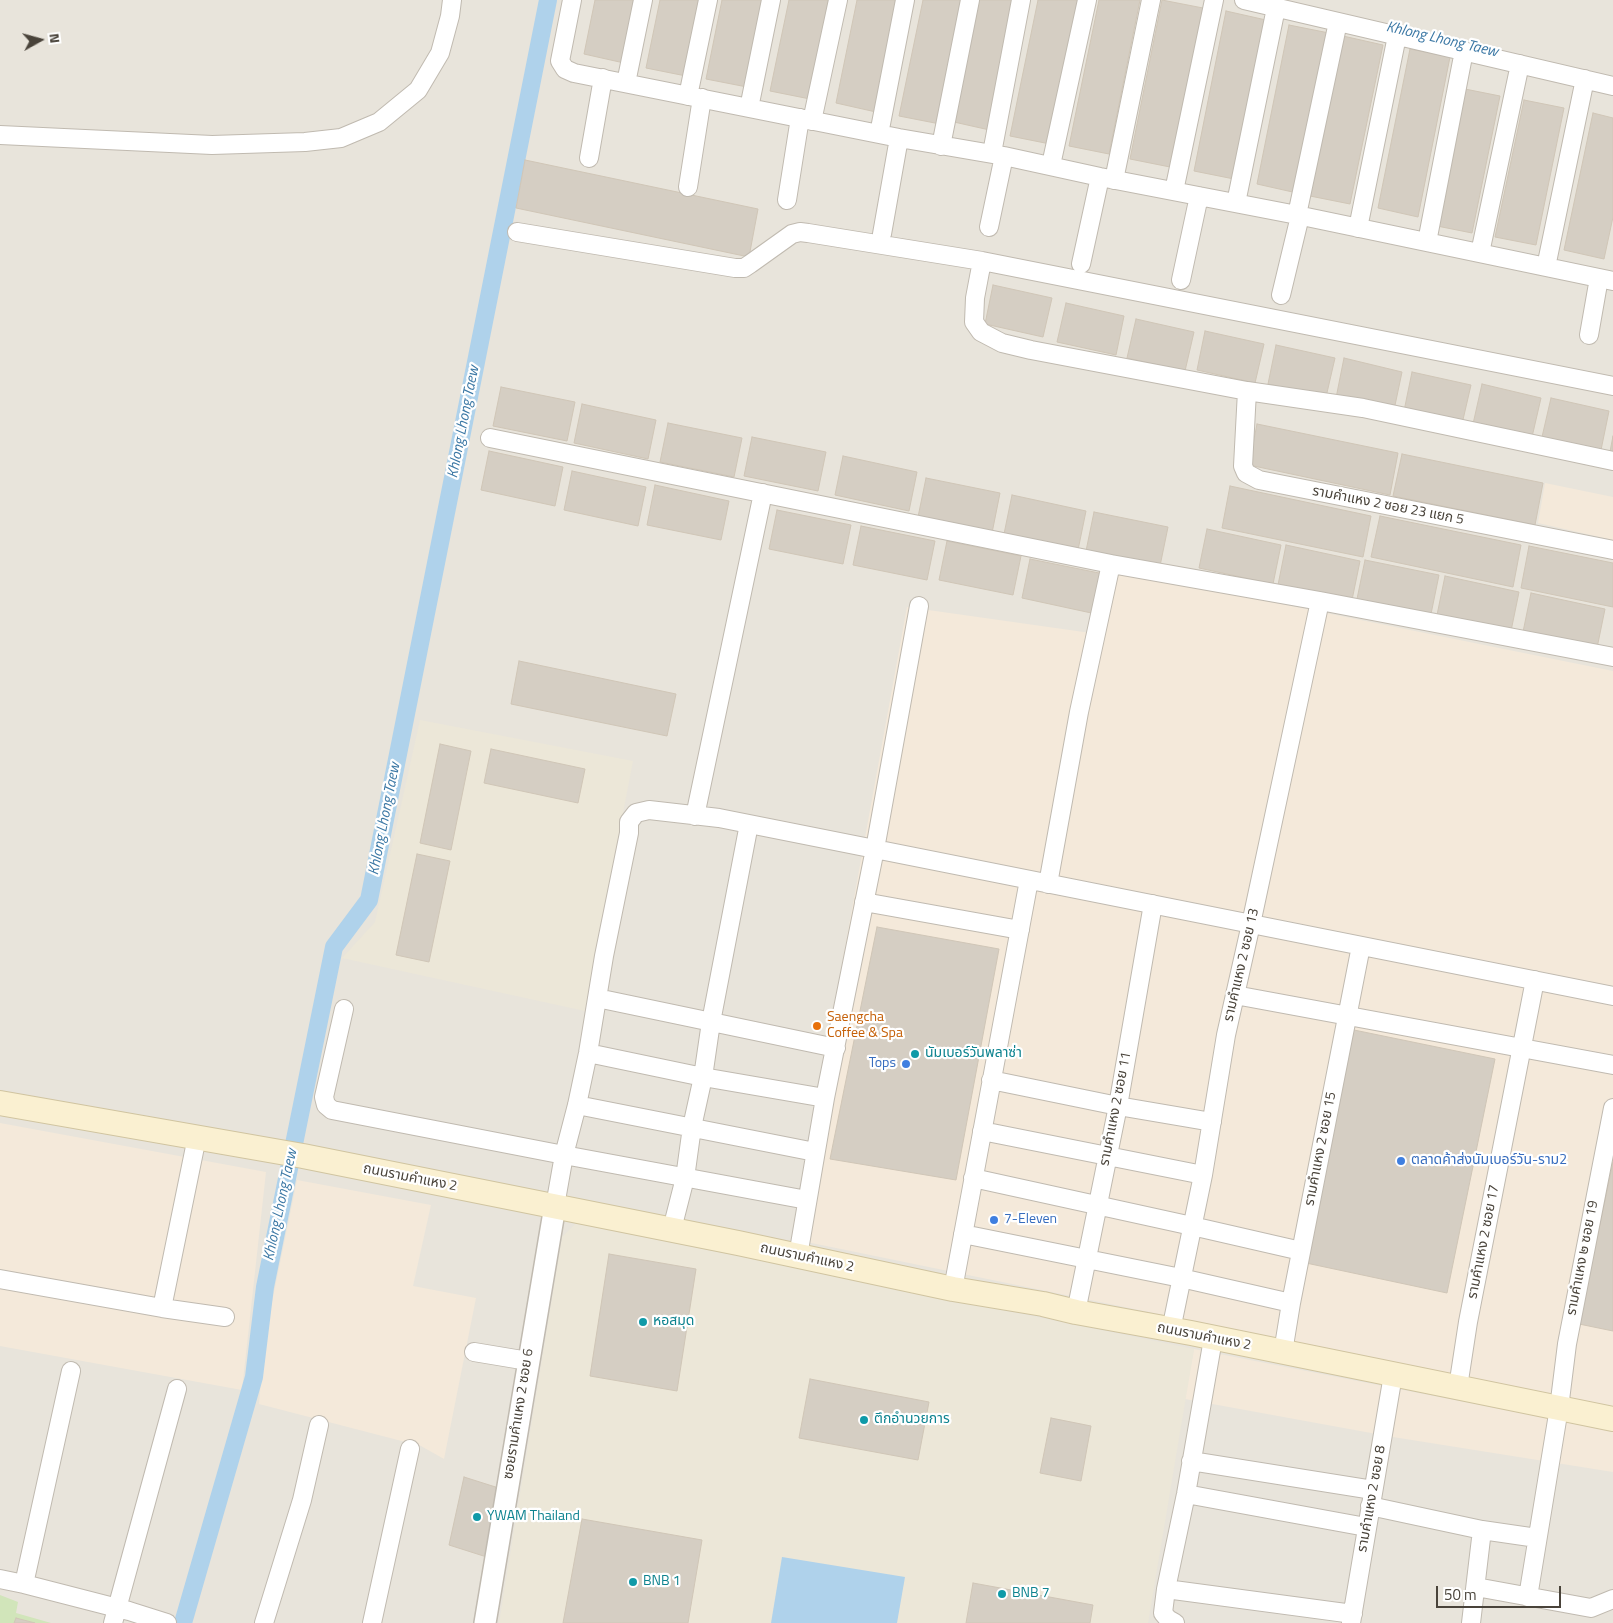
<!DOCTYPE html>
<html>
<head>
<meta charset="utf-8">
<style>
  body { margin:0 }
  #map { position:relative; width:1613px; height:1623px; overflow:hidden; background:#f5f2ec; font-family:"Titillium Web",sans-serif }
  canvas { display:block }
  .north { position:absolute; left:15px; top:15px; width:50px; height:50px; -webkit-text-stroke:4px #fff; paint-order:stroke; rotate:83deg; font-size:14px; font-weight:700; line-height:20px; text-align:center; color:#49433a }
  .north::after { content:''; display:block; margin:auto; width:18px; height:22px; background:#49433a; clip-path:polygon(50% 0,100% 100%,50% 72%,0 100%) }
  .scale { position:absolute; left:1436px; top:1586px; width:125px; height:22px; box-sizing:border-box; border:2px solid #49433a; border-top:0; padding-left:6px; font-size:15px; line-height:18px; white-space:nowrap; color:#49433a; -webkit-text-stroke:4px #fff; paint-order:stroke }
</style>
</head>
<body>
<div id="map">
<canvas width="1613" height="1623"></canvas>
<div class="north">N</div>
<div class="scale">50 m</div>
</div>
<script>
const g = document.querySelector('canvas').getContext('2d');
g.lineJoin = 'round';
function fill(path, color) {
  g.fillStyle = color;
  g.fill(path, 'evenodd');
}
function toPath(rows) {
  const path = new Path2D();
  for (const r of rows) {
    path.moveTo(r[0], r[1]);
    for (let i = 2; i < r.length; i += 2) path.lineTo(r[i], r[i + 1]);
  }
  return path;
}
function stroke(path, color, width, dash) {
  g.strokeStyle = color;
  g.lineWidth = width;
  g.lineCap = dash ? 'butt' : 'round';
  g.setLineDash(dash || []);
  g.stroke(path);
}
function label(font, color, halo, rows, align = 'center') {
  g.font = font + ' "Titillium Web","Noto Sans Thai",sans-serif';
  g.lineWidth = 4.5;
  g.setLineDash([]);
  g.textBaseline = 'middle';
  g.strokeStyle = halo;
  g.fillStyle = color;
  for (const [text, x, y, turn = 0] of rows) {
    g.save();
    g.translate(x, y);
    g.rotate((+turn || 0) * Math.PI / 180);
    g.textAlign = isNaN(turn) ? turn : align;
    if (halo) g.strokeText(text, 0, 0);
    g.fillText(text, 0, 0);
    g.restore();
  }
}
const residential = toPath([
  [0,0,1613,0,1613,1623,0,1623]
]);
const commercial = toPath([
  [1545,483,1613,497,1613,540,1538,523],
  [1118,571,1613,671,1613,1407,792,1239,907,607,1105,635],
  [0,1123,266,1172,242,1390,0,1346],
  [297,1180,431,1205,413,1286,476,1298,444,1459,421,1446,259,1404,264,1341],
  [1194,1349,1613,1431,1613,1472,1393,1437,1185,1399]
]);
const education = toPath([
  [420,720,633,761,585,1011,342,958,375,922],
  [576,1223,1194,1349,1148,1623,499,1623,562,1237]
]);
const green = toPath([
  [0,1595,18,1602,16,1613,51,1623,0,1623]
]);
const water = toPath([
  [782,1557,905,1577,897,1623,771,1623]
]);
const canal = toPath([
  [183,1623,254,1377,265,1287,334,947,369,900,548,0]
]);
const building = toPath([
  [595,0,637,0,624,63,584,54,595,0],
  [660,0,702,0,686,76,646,68,660,0],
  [722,0,764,0,747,87,706,79,722,0],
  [789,0,831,0,810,99,770,91,789,0],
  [857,0,899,0,876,112,836,103,857,0],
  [923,0,965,0,940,124,899,116,923,0],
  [979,0,1021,0,994,131,954,122,979,0],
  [1038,0,1080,0,1050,144,1010,136,1038,0],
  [1099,0,1140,0,1109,154,1069,146,1099,0],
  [1162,0,1203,8,1170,167,1130,159,1162,0],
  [1226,11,1266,20,1234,179,1194,171,1226,11],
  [1289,25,1329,33,1297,193,1257,184,1289,25],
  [1343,36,1383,45,1350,204,1310,196,1343,36],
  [1410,49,1450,57,1418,217,1378,208,1410,49],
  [1460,88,1500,96,1472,233,1432,225,1460,88],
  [1524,100,1564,108,1536,245,1495,237,1524,100],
  [1593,113,1613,118,1613,217,1604,259,1564,250,1593,113],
  [525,160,758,209,749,257,516,208,525,160],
  [993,285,1052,298,1043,337,985,324,993,285],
  [1066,303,1124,316,1116,355,1057,342,1066,303],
  [1136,319,1194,332,1185,371,1127,358,1136,319],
  [1205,331,1264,344,1255,383,1197,370,1205,331],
  [1276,345,1335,358,1326,397,1268,384,1276,345],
  [1344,358,1402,372,1394,410,1336,398,1344,358],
  [1412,372,1471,385,1462,424,1404,411,1412,372],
  [1482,384,1541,398,1532,437,1473,424,1482,384],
  [501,387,575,402,567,441,493,426,501,387],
  [1551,398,1609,411,1601,450,1542,437,1551,398],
  [582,404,656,420,648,459,574,443,582,404],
  [668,423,742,438,734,477,660,462,668,423],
  [1257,424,1398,453,1390,495,1249,465,1257,424],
  [1613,436,1613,457,1609,457,1613,436],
  [752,437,826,452,818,491,744,476,752,437],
  [489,451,563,467,555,506,481,490,489,451],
  [1402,454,1543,483,1535,525,1393,496,1402,454],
  [843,456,917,472,909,511,835,495,843,456],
  [572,471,646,487,638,526,564,510,572,471],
  [926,478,1000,493,992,533,918,517,926,478],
  [655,485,729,501,721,540,647,525,655,485],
  [1230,486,1371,516,1363,557,1222,528,1230,486],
  [1012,495,1086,511,1078,550,1004,534,1012,495],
  [777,510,851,525,843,564,769,549,777,510],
  [1094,512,1168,527,1160,566,1086,551,1094,512],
  [1380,516,1521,545,1513,587,1371,557,1380,516],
  [861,526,935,541,927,580,853,565,861,526],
  [1207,529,1281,545,1273,584,1199,568,1207,529],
  [947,541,1021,556,1013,595,939,580,947,541],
  [1286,545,1360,561,1352,600,1278,585,1286,545],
  [1529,546,1613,563,1613,607,1521,588,1529,546],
  [1030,559,1104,574,1096,614,1022,598,1030,559],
  [1365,560,1439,575,1431,614,1357,599,1365,560],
  [1445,576,1519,592,1511,631,1437,615,1445,576],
  [1531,593,1605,609,1597,648,1523,632,1531,593],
  [519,661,676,694,667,736,511,704,519,661],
  [440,744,471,751,451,850,420,843,440,744],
  [491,749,585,769,578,803,484,783,491,749],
  [417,854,450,861,429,962,396,955,417,854],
  [877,927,999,949,956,1180,830,1159,877,927],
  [1354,1030,1495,1059,1447,1293,1306,1263,1354,1030],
  [1613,1162,1613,1331,1579,1324,1613,1162],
  [609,1254,696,1269,677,1391,590,1376,609,1254],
  [810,1379,929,1402,918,1460,799,1438,810,1379],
  [1051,1418,1091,1426,1081,1481,1040,1473,1051,1418],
  [464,1477,505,1490,493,1559,449,1545,464,1477],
  [582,1519,702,1540,688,1623,563,1623,582,1519],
  [973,1583,1093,1605,1090,1623,966,1623,973,1583],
  [16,1618,35,1623,14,1623,16,1618]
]);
const minor = toPath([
  [572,0,560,61,565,69,574,73,899,138,1004,156,1100,177,1297,215,1613,281],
  [1244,0,1613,86],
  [626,83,643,0],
  [688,96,708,0],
  [749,108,771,0],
  [812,121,838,0],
  [879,134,905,0],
  [0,135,212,145,305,142,341,138,379,122,418,90,440,53,450,16,452,0],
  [941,146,970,0],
  [992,153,1021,0],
  [589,158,603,78],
  [1051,165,1087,0],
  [1114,180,1151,0],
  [688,187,702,98],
  [1174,191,1214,0],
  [787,200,800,118],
  [1236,203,1276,8],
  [1297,215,1338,22],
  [989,227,1004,156],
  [1358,228,1397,36],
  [517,232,735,268,744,268,750,264,792,234,800,232,808,233,982,261,1613,386],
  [882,234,899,138],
  [1427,242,1464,51],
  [1480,253,1520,64],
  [982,261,975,298,974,322,981,332,1002,343,1031,350,1247,391,1363,408,1613,461],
  [1081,264,1100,177],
  [1546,267,1585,79],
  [1181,280,1199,196],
  [1281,295,1300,216],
  [1589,335,1599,278],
  [1247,391,1243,466,1246,473,1259,480,1613,550],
  [490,438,1111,564,1320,601,1613,657],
  [695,816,763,493],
  [1048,884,1079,712,1111,564],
  [864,902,1020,930],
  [1235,995,1613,1065],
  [597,998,836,1048],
  [344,1009,324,1097,326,1105,332,1110,564,1155,807,1200],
  [588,1053,703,1077,825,1098],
  [991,1080,1118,1106,1212,1122],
  [577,1105,815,1152],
  [982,1131,1203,1175],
  [973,1178,1192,1226,1301,1251],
  [555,1206,564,1155,577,1105,588,1053,604,956,629,833,629,822,636,813,649,810,719,818,1613,996],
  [672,1229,685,1178,692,1127,703,1077,711,1022,749,824],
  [963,1234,1181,1278,1291,1303],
  [798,1256,825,1098,875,849,919,606],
  [0,1279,162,1308,225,1317],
  [953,1289,1029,880],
  [162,1308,197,1137],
  [1076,1312,1118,1106,1153,904],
  [1171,1330,1203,1175,1226,1035,1251,924,1320,601],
  [474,1352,528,1361],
  [1283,1352,1291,1303,1361,946],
  [1458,1387,1468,1322,1535,980],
  [1191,1461,1373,1490],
  [1186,1494,1366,1527],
  [1370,1506,1482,1530,1471,1623],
  [1482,1530,1537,1538],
  [0,1579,24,1584,129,1611,167,1623],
  [24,1584,71,1371],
  [1476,1587,1591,1608,1613,1599],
  [1166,1589,1353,1614],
  [1528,1597,1559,1408,1567,1344,1613,1108],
  [113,1623,177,1389],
  [264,1623,302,1500,319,1425],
  [372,1623,410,1449],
  [1175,1623,1168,1619,1163,1613,1166,1589,1186,1494,1213,1339],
  [1351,1623,1393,1375]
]);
const tertiary = toPath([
  [485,1623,555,1206]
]);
const secondary = toPath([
  [0,1103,303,1156,738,1243,953,1289,1043,1304,1076,1312,1191,1333,1613,1419]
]);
const markers = [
  [817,1026,5,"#e8710a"],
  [915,1054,5,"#0f9aa8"],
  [906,1064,5,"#3f7fe0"],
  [1401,1161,5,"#3f7fe0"],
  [994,1220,5,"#3f7fe0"],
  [643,1322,5,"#0f9aa8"],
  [864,1420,5,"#0f9aa8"],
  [477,1517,5,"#0f9aa8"],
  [633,1582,5,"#0f9aa8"],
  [1002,1594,5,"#0f9aa8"]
];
const streetNames = [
  ["รามคำแหง 2 ซอย 23 แยก 5",1388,506,11],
  ["รามคำแหง 2 ซอย 13",1242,965,-77],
  ["รามคำแหง 2 ซอย 11",1116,1109,-79],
  ["รามคำแหง 2 ซอย 15",1321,1149,-79],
  ["ถนนรามคำแหง 2",410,1178,11],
  ["รามคำแหง 2 ซอย 17",1484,1242,-79],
  ["ถนนรามคำแหง 2",807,1258,12],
  ["รามคำแหง ๒ ซอย 19",1583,1258,-79],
  ["ถนนรามคำแหง 2",1204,1337,11],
  ["ซอยรามคำแหง 2 ซอย 6",519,1414,-81],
  ["รามคำแหง 2 ซอย 8",1372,1499,-80]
];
const foodNames = [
  ["Saengcha",827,1018],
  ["Coffee & Spa",827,1034]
];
const cultureNames = [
  ["นัมเบอร์วันพลาซ่า",925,1054],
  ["หอสมุด",653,1322],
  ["ตึกอำนวยการ",874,1420],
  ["YWAM Thailand",487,1517],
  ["BNB 1",643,1582],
  ["BNB 7",1012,1594]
];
const shopNames = [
  ["Tops",896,1064,"right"],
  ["ตลาดค้าส่งนัมเบอร์วัน-ราม2",1411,1161],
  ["7-Eleven",1004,1220]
];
const waterNames = [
  ["Khlong Lhong Taew",1442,40,13],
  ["Khlong Lhong Taew",464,422,-79],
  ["Khlong Lhong Taew",385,819,-79],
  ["Khlong Lhong Taew",281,1205,-78]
];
fill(residential, '#e8e4db');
fill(commercial, '#f4e9da');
fill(education, '#ece7d8');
fill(green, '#d1e5ba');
fill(water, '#afd2eb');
stroke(canal, '#afd2eb', 18);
fill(building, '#d5cec3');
stroke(building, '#d0c6b7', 1);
stroke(minor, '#c0bab0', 20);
stroke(tertiary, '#c0bab0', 24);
stroke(secondary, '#d0c4a0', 26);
stroke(minor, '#fff', 18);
stroke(tertiary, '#fff', 21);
stroke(secondary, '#faf0d1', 24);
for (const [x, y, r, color] of markers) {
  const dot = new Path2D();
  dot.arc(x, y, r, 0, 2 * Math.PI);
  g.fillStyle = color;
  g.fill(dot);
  stroke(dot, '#fff', 2);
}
label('14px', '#49433a', '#fff', streetNames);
label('14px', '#c56008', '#fff', foodNames, 'left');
label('14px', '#0d838f', '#fff', cultureNames, 'left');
label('14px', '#366cbe', '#fff', shopNames, 'left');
label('italic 15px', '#3a77a4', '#fff', waterNames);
</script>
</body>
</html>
